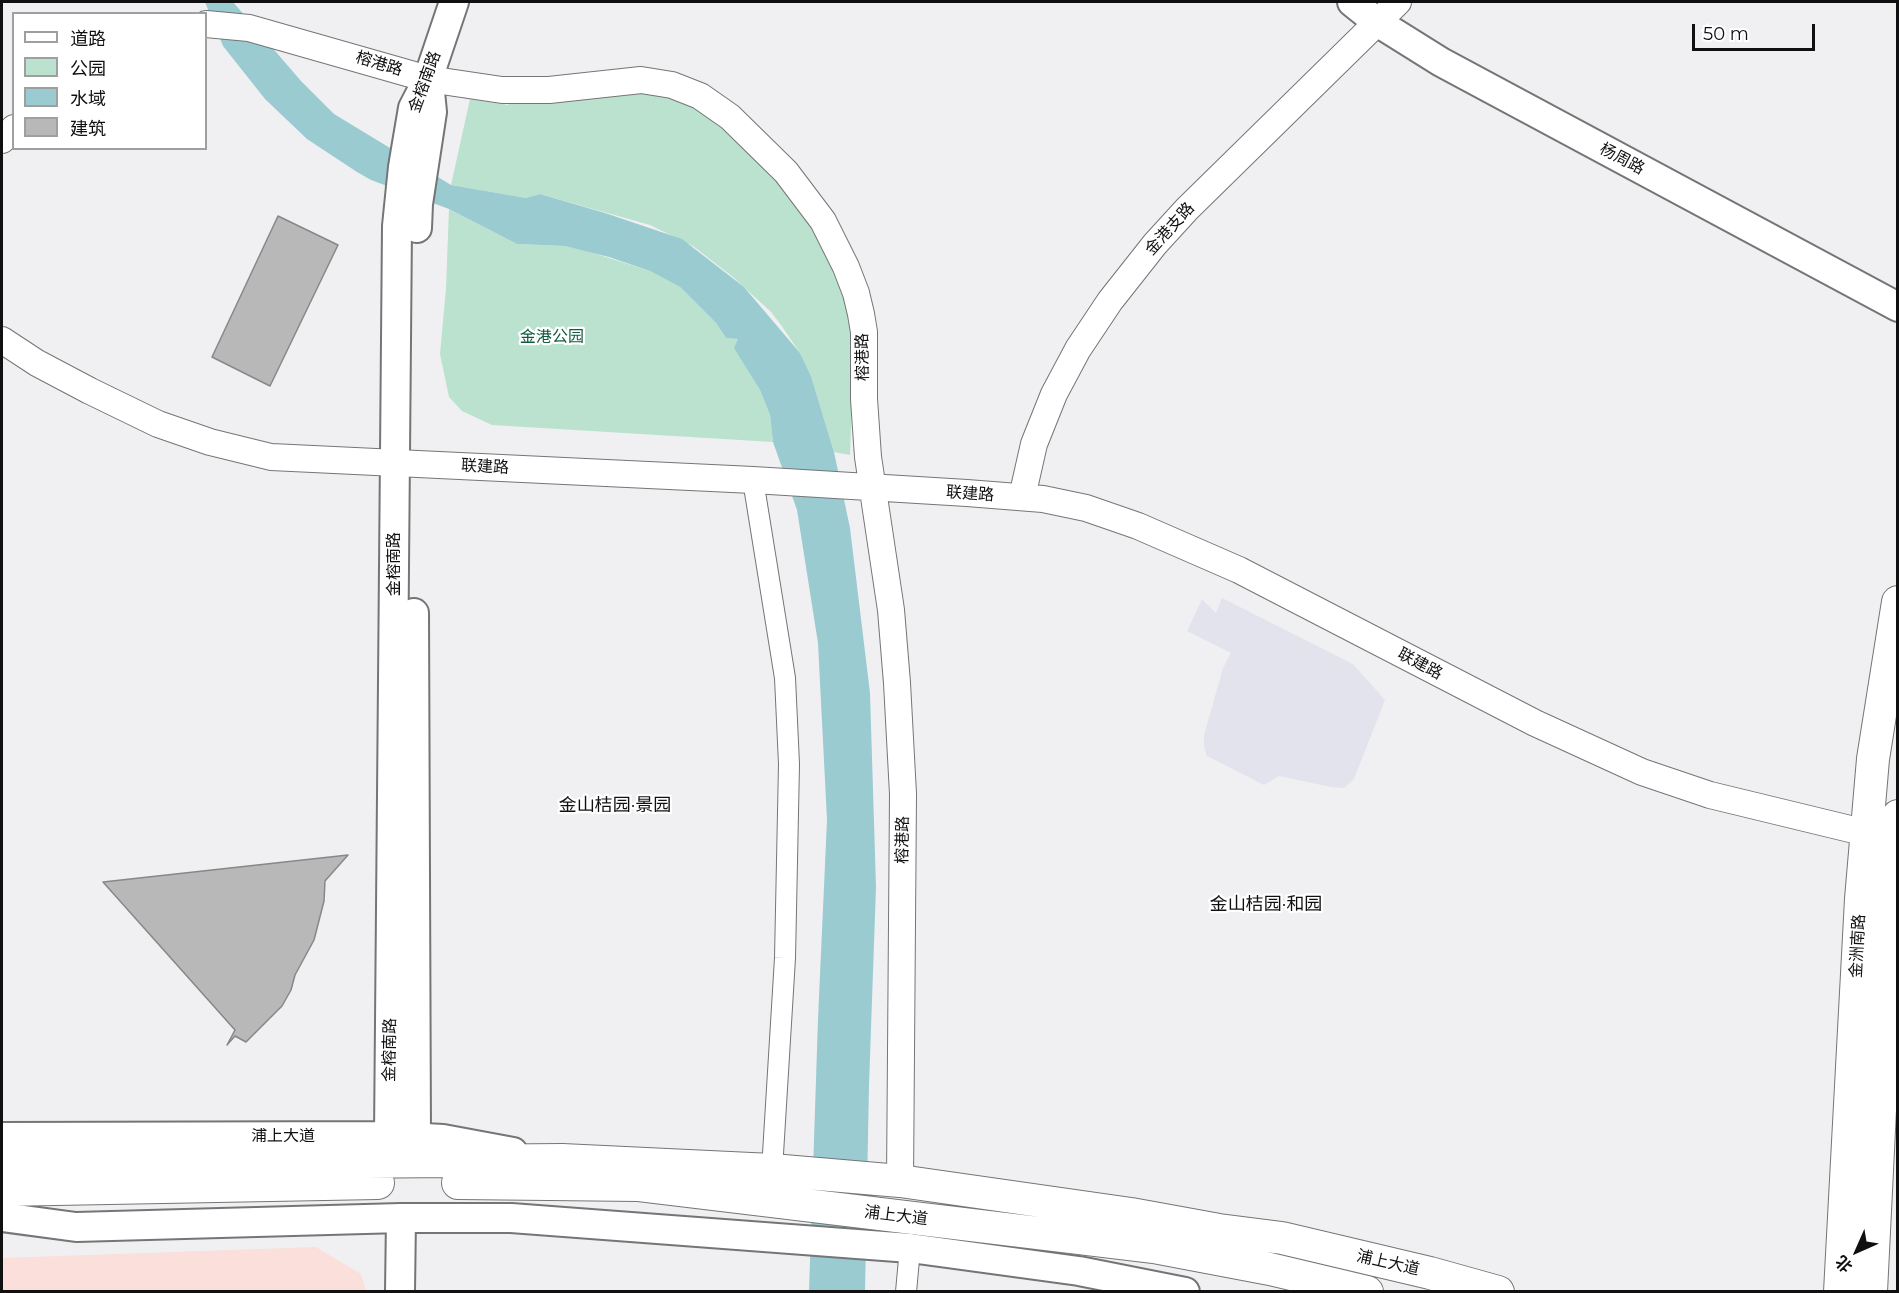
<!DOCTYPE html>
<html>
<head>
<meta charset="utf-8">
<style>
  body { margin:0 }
  #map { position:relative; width:1899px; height:1293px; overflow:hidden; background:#f0f0f2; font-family:Montserrat,"Noto Sans SC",sans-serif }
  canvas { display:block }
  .frame { position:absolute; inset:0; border:3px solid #101011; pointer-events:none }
  .legend { position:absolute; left:12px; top:12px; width:195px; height:138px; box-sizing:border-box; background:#fff; border:2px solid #9f9fa0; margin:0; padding:8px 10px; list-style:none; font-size:18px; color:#101011 }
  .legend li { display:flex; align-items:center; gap:12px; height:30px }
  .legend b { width:30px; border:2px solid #9f9fa0 }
  .north { position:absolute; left:1827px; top:1221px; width:60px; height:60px; -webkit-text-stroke:4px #fff; paint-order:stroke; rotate:225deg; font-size:16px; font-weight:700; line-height:24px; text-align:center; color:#101011 }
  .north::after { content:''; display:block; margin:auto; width:21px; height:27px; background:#101011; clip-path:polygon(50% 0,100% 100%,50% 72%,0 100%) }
  .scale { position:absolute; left:1692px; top:24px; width:123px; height:27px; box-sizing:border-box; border:3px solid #101011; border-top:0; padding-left:8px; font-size:18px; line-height:21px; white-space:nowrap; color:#101011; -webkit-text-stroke:4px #fff; paint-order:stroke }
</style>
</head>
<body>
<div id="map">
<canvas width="1899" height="1293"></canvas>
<div class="frame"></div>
<ul class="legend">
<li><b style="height:8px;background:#fff"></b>道路</li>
<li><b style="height:16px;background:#bae2ce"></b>公园</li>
<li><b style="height:16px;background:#99cbd0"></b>水域</li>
<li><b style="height:16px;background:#b9b8b9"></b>建筑</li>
</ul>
<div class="north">北</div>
<div class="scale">50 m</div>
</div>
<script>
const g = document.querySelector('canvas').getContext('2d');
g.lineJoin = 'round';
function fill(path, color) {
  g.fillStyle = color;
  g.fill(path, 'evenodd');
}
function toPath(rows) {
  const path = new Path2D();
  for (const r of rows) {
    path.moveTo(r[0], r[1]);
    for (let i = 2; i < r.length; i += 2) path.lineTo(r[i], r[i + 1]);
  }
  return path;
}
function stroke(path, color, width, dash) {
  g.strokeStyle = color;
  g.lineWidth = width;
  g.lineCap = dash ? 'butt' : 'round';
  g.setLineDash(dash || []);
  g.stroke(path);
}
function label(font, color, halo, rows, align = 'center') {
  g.font = font + ' Montserrat,"Noto Sans SC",sans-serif';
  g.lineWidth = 4.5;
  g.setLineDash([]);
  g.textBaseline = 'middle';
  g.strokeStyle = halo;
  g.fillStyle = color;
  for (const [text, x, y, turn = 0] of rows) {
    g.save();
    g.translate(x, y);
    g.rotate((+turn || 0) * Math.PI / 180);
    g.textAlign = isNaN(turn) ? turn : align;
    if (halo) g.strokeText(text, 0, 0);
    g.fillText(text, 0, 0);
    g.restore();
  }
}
const commercial = toPath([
  [316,1247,361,1274,366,1291,2,1291,2,1258]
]);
const built = toPath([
  [1222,598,1353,664,1385,700,1354,779,1344,788,1331,787,1279,776,1264,785,1207,756,1204,747,1204,735,1223,668,1231,653,1187,631,1202,599,1216,613]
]);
const green = toPath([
  [645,88,689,101,746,144,802,210,831,260,844,297,854,336,850,455,834,452,811,376,800,353,781,325,771,312,733,277,693,246,650,225,540,194,526,198,451,185,470,99,508,105,513,97],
  [449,209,517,244,565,246,587,251,650,271,680,287,716,323,726,338,738,339,744,362,760,390,770,415,773,442,492,425,462,411,449,397,440,354,446,288]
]);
const water = toPath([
  [205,2,233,2,301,81,334,114,451,185,526,198,540,194,605,213,682,239,744,287,800,353,811,376,834,452,850,528,870,693,876,887,869,1085,865,1291,809,1291,818,1019,827,820,818,643,797,510,773,442,770,415,760,390,734,348,738,339,726,338,716,323,680,287,650,271,609,257,565,246,517,244,449,209,371,180,357,172,307,139,265,99,223,46]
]);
const building = toPath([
  [278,216,338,245,270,386,212,357,278,216],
  [348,855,325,881,324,901,314,940,295,975,291,990,282,1006,246,1042,235,1036,227,1045,235,1030,103,882,348,855]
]);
const minor = toPath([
  [753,480,785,678,789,764,785,958,772,1170],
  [906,1292,910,1248]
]);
const tertiary = toPath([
  [206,24,249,28,428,79,502,90,549,90,641,80,672,85,700,96,730,117,786,172,823,221,846,267,856,293,861,314,864,332,864,399,868,457,891,610,897,683,903,794,900,1181],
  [2,140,14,128],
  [2,340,37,363,90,391,158,424,210,442,271,457,753,480,967,493,1043,499,1086,508,1138,526,1239,570,1535,723,1642,772,1710,795,1883,837],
  [1022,497,1034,444,1054,394,1078,349,1110,301,1155,244,1187,209,1398,2]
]);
const secondary = toPath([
  [1352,2,1377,22,1441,62,1898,307],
  [417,228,418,204,432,112,430,92],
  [414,613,416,1137],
  [389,1136,397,226,403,167,413,108,428,79,454,2],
  [2,1137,389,1136,443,1139,513,1152],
  [2,1217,76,1227,401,1218,511,1218,910,1248,1079,1271,1185,1292],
  [400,1292,401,1218]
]);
const primary = toPath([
  [2,1165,562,1160,772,1170,900,1181,1131,1214,1219,1230,1282,1238,1430,1273,1498,1292],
  [458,1183,639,1185,1154,1247,1270,1269,1367,1292],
  [2,1190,378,1183],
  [1840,1292,1861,899,1873,759,1898,602],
  [1871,1292,1891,887,1898,816]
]);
const streetNames = [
  ["榕港路",379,64,17],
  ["金榕南路",425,82,-70],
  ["杨周路",1622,159,28],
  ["金港支路",1170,229,-48],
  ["榕港路",863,357,-91],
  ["联建路",485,467,3],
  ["联建路",970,494,4],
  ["金榕南路",394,564,-90],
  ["联建路",1420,664,28],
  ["榕港路",903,840,-89],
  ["金洲南路",1858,946,-87],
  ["金榕南路",390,1050,-89],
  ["浦上大道",283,1136],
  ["浦上大道",896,1216,7],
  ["浦上大道",1388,1263,13]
];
const parkNames = [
  ["金港公园",552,337]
];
const neighbourhoodNames = [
  ["金山桔园·景园",615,806],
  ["金山桔园·和园",1266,905]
];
fill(commercial, '#fadfdb');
fill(built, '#e2e3ec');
fill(green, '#bae2ce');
fill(water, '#99cbd0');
fill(building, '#b9b8b9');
stroke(building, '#888788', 1.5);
stroke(minor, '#757577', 22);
stroke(tertiary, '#757577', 28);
stroke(secondary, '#757577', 32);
stroke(primary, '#757577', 34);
stroke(minor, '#fff', 20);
stroke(tertiary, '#fff', 26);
stroke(secondary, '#fff', 28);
stroke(primary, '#fff', 32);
label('16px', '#101011', '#fff', streetNames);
label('16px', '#115a3f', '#fff', parkNames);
label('18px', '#101011', '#fff', neighbourhoodNames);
</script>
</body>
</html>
